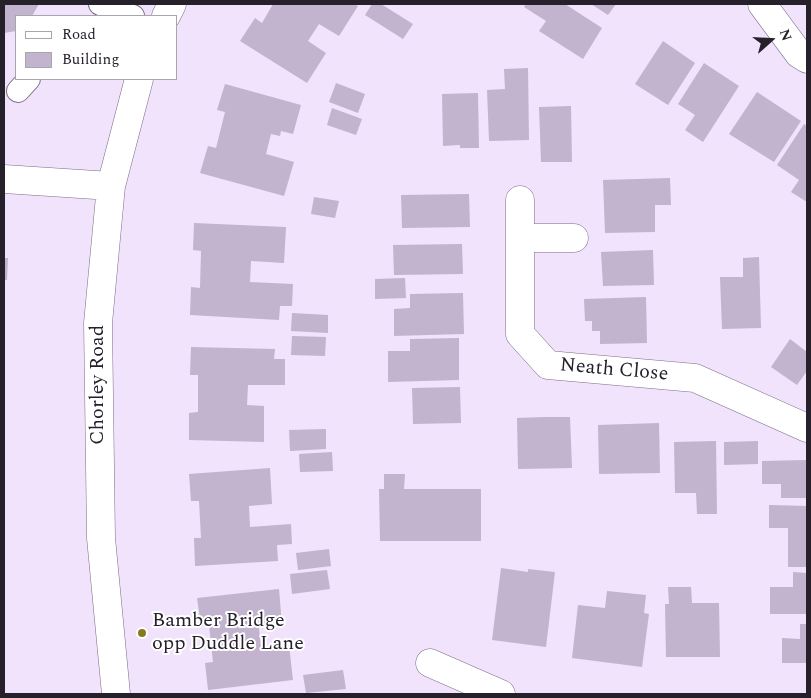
<!DOCTYPE html>
<html>
<head>
<meta charset="utf-8">
<style>
  body { margin:0 }
  #map { position:relative; width:811px; height:698px; overflow:hidden; background:#f0e3fb; font-family:Spectral,serif }
  canvas { display:block }
  .frame { position:absolute; inset:0; border:5px solid #26202b; pointer-events:none }
  .legend { position:absolute; left:15px; top:15px; width:162px; height:65px; box-sizing:border-box; background:#fff; border:1px solid #a8a6aa; margin:0; padding:6px 9px; list-style:none; font-size:15px; color:#26202b }
  .legend li { display:flex; align-items:center; gap:10px; height:25px }
  .legend b { width:25px; border:1px solid #a8a6aa }
  .north { position:absolute; left:746px; top:15px; width:50px; height:50px; -webkit-text-stroke:4px #fff; paint-order:stroke; rotate:71deg; font-size:14px; font-weight:700; line-height:20px; text-align:center; color:#26202b }
  .north::after { content:''; display:block; margin:auto; width:18px; height:22px; background:#26202b; clip-path:polygon(50% 0,100% 100%,50% 72%,0 100%) }
</style>
</head>
<body>
<div id="map">
<canvas width="811" height="698"></canvas>
<div class="frame"></div>
<ul class="legend">
<li><b style="height:6px;background:#fff"></b>Road</li>
<li><b style="height:14px;background:#c2b3ce"></b>Building</li>
</ul>
<div class="north">N</div>
</div>
<script>
const g = document.querySelector('canvas').getContext('2d');
g.lineJoin = 'round';
function fill(path, color) {
  g.fillStyle = color;
  g.fill(path, 'evenodd');
}
function toPath(rows) {
  const path = new Path2D();
  for (const r of rows) {
    path.moveTo(r[0], r[1]);
    for (let i = 2; i < r.length; i += 2) path.lineTo(r[i], r[i + 1]);
  }
  return path;
}
function stroke(path, color, width, dash) {
  g.strokeStyle = color;
  g.lineWidth = width;
  g.lineCap = dash ? 'butt' : 'round';
  g.setLineDash(dash || []);
  g.stroke(path);
}
function label(font, color, halo, rows, align = 'center') {
  g.font = font + ' Spectral,serif';
  g.lineWidth = 4;
  g.setLineDash([]);
  g.textBaseline = 'middle';
  g.strokeStyle = halo;
  g.fillStyle = color;
  for (const [text, x, y, turn = 0] of rows) {
    g.save();
    g.translate(x, y);
    g.rotate((+turn || 0) * Math.PI / 180);
    g.textAlign = isNaN(turn) ? turn : align;
    if (halo) g.strokeText(text, 0, 0);
    g.fillText(text, 0, 0);
    g.restore();
  }
}
const building = toPath([
  [4,4,39,4,32,16,16,16,16,31,4,33],
  [273,4,354,4,358,6,339,36,319,24,308,41,326,53,307,83,240,41,255,18,262,23],
  [372,4,381,4,413,24,403,39,365,15],
  [526,4,565,4,602,28,583,59,539,31,546,21,524,7],
  [591,4,616,4,608,15],
  [663,41,695,63,668,105,635,84],
  [704,63,739,86,703,142,685,130,695,115,678,104],
  [528,68,529,140,489,141,487,90,505,89,504,69],
  [336,83,365,94,358,113,329,102],
  [225,84,301,105,293,134,281,131,280,136,271,134,266,154,294,162,284,196,200,173,208,146,216,148,225,112,217,110],
  [757,92,801,121,774,162,729,134],
  [478,93,479,148,460,148,460,145,443,146,442,94],
  [571,106,572,162,541,162,539,107],
  [332,108,362,119,356,135,327,125],
  [804,124,807,126,807,202,791,192,799,180,777,165],
  [670,178,671,205,655,205,655,232,605,233,603,180],
  [469,194,470,227,402,228,401,195],
  [314,197,339,201,335,218,311,214],
  [194,223,286,227,284,263,251,261,250,282,293,284,292,306,280,306,279,320,190,315,191,287,200,288,201,251,193,250],
  [462,244,463,274,394,275,393,245],
  [653,250,654,285,603,286,601,252],
  [759,257,761,328,722,329,720,277,743,277,743,258],
  [4,258,8,258,7,280,4,280],
  [405,278,406,298,375,299,375,279],
  [463,293,464,334,394,336,394,309,410,308,410,294],
  [646,297,647,343,600,344,600,331,592,331,592,321,585,321,584,299],
  [292,313,328,315,328,333,291,331],
  [292,336,326,337,325,356,291,355],
  [459,338,459,380,388,382,388,351,410,351,410,339],
  [790,339,807,352,807,371,797,385,771,367],
  [191,347,275,349,274,359,285,359,285,385,248,385,247,405,264,406,264,442,189,440,189,413,198,412,198,375,190,375],
  [460,387,461,423,413,424,412,388],
  [544,417,570,417,572,468,518,469,517,418],
  [659,423,660,473,599,474,598,425],
  [326,429,326,449,290,451,289,430],
  [716,441,717,514,697,514,696,493,675,493,674,442],
  [758,441,758,464,724,465,724,442],
  [332,452,333,471,300,472,299,454],
  [807,460,807,498,781,498,781,484,762,484,762,461],
  [270,468,272,504,249,506,250,527,291,524,292,544,277,545,278,561,195,566,194,538,201,538,199,501,191,501,189,474],
  [384,474,405,474,404,489,481,489,481,541,380,541,379,489,384,489],
  [769,505,807,506,807,567,788,567,788,528,769,528],
  [329,549,331,566,298,570,296,553],
  [501,568,528,572,528,569,555,572,546,647,492,640],
  [327,570,330,589,292,594,290,574],
  [793,572,807,573,807,614,770,614,770,587,793,587],
  [668,587,691,587,692,603,719,603,720,657,666,657,665,604,669,604],
  [279,589,282,625,259,628,261,648,289,645,293,680,208,690,205,663,213,662,209,625,201,626,197,598],
  [607,591,646,595,644,613,649,614,642,667,572,658,578,605,605,608],
  [800,624,807,624,807,663,782,663,782,638,800,639],
  [343,670,346,689,306,693,303,675]
]);
const lane = toPath([
  [100,4,133,16],
  [18,91,29,79]
]);
const street = toPath([
  [762,4,799,54,807,59],
  [520,200,520,334,548,365,695,378,807,428],
  [520,238,574,238],
  [430,663,501,694]
]);
const secondary = toPath([
  [166,16,172,4],
  [4,179,111,186],
  [116,694,101,538,98,323,111,186,139,79]
]);
const markers = [
  [142,633,5,"#88791e"]
];
const streetNames = [
  ["Neath Close",614,371,5],
  ["Chorley Road",99,385,-90]
];
const poiNames = [
  ["Bamber Bridge",152,622],
  ["opp Duddle Lane",152,645]
];
fill(building, '#c2b3ce');
stroke(lane, '#7c6d87', 24);
stroke(street, '#7c6d87', 29);
stroke(secondary, '#7c6d87', 29);
stroke(lane, '#fff', 22);
stroke(street, '#fff', 28);
stroke(secondary, '#fff', 28);
for (const [x, y, r, color] of markers) {
  const dot = new Path2D();
  dot.arc(x, y, r, 0, 2 * Math.PI);
  g.fillStyle = color;
  g.fill(dot);
  stroke(dot, '#fff', 2);
}
label('20px', '#26202b', '#fff', streetNames);
label('20px', '#26202b', '#fff', poiNames, 'left');
</script>
</body>
</html>
